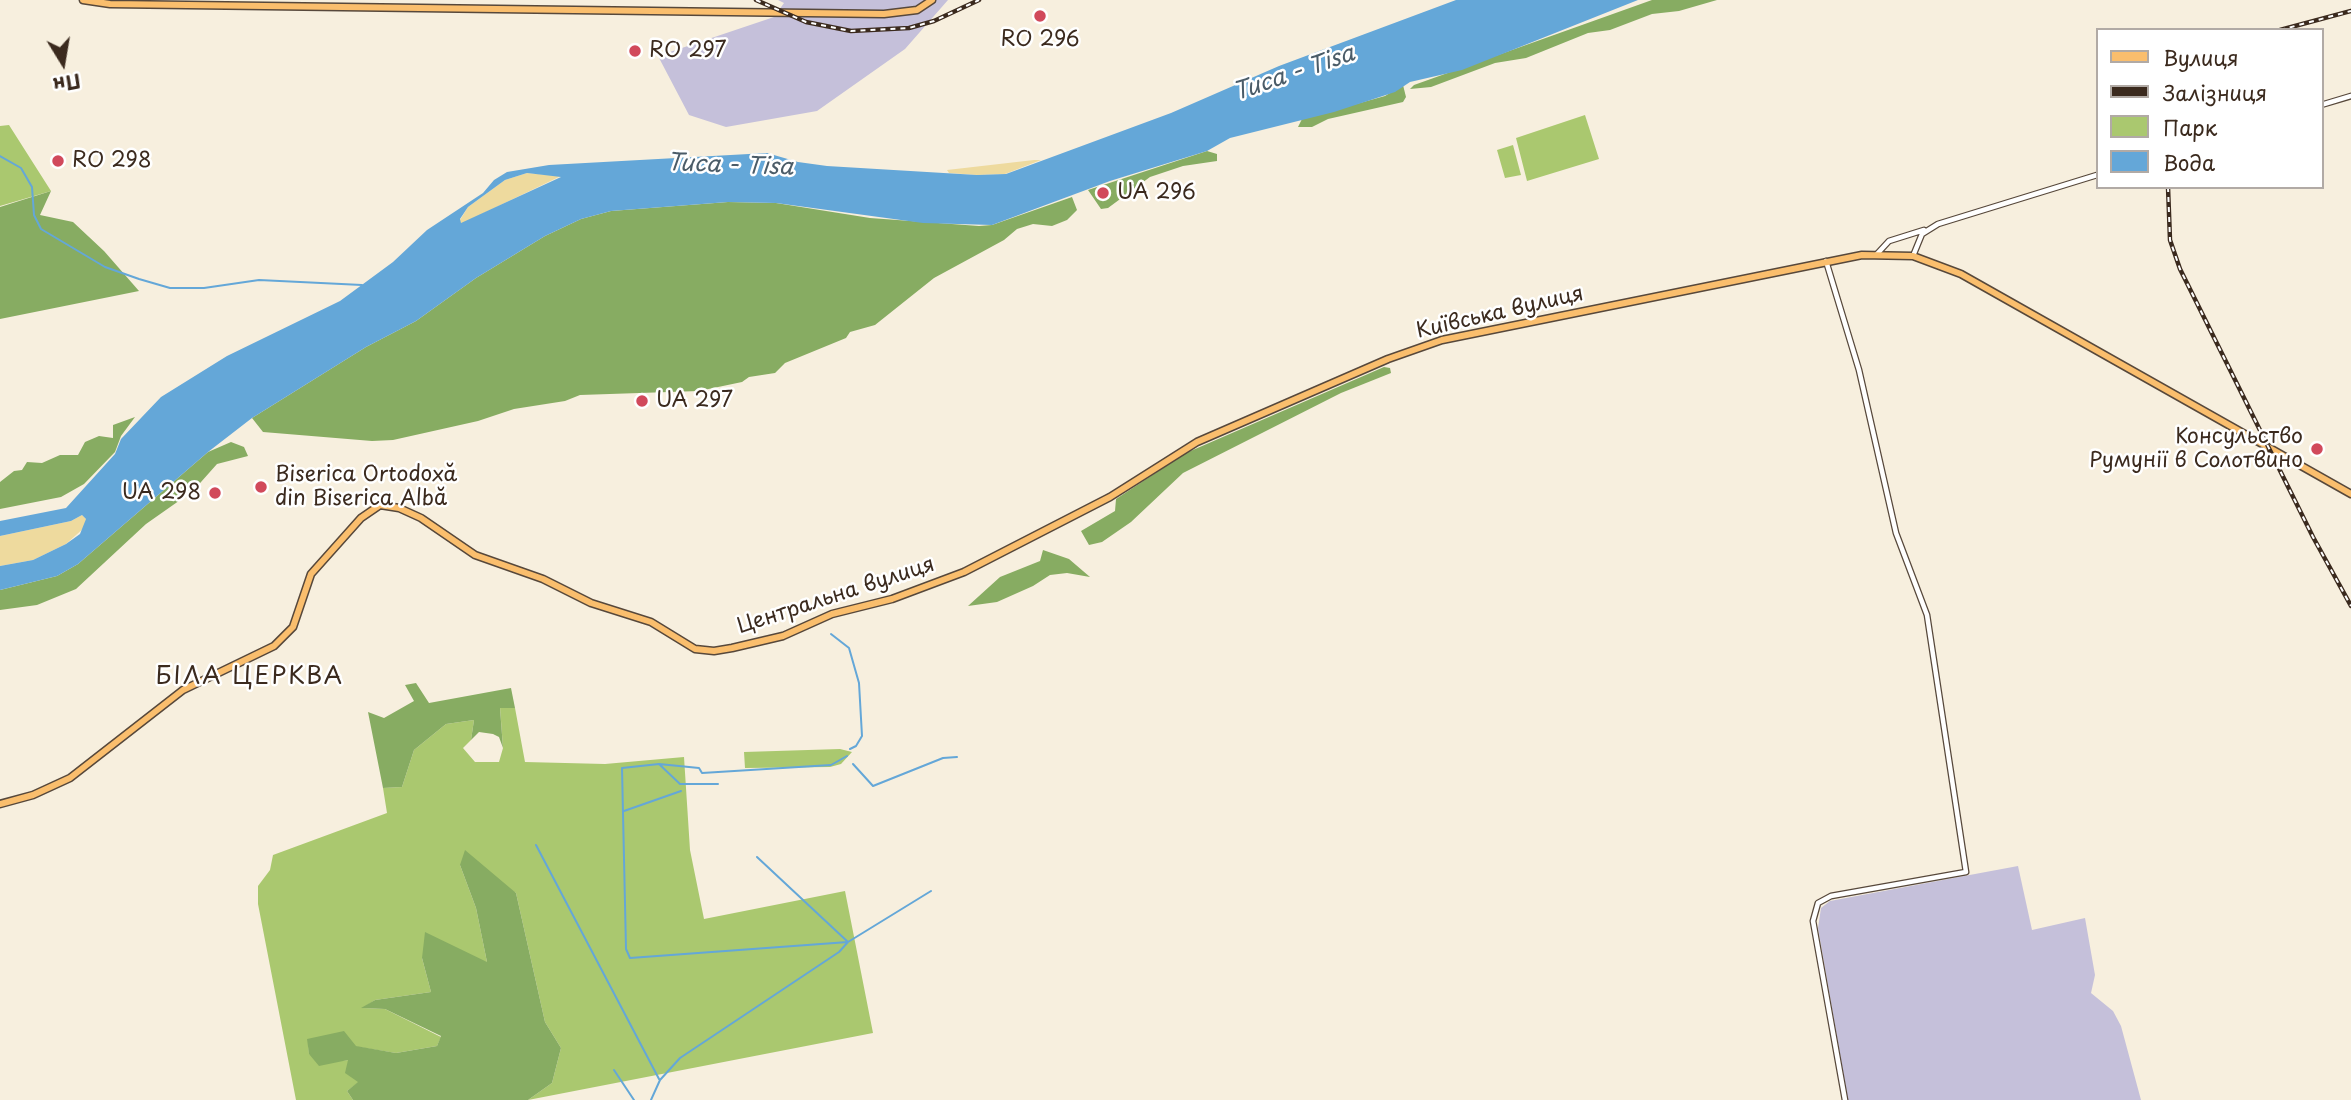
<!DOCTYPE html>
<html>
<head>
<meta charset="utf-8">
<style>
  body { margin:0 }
  #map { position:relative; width:2351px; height:1100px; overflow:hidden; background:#f7efde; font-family:"Playpen Sans",sans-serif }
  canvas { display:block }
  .legend { position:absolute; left:2096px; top:28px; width:228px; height:161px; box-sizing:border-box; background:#fff; border:2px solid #b1aaa5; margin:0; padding:9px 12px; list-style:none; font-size:21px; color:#3b2a1e }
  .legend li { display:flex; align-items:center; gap:14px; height:35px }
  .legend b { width:35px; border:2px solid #b1aaa5 }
  .north { position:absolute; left:28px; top:28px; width:70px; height:70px; -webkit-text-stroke:5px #fff; paint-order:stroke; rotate:169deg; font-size:19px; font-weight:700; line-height:28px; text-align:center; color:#3b2a1e }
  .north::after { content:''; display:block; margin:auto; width:24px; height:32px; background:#3b2a1e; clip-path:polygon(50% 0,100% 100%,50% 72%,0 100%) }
</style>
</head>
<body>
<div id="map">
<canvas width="2351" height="1100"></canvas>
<ul class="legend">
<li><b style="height:9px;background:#fabe6d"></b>Вулиця</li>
<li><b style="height:9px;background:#3b2a1e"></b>Залізниця</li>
<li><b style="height:19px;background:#aac86f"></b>Парк</li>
<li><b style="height:19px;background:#64a7d8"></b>Вода</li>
</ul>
<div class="north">Пн</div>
</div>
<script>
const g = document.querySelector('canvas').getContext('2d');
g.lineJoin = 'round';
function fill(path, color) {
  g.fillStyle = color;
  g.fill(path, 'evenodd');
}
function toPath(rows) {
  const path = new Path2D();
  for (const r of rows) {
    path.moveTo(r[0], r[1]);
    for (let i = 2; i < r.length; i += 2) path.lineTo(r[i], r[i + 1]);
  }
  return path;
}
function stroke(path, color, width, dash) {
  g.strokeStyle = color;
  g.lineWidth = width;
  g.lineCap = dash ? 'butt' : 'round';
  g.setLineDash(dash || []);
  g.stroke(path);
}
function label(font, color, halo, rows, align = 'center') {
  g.font = font + ' "Playpen Sans",sans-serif';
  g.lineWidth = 5;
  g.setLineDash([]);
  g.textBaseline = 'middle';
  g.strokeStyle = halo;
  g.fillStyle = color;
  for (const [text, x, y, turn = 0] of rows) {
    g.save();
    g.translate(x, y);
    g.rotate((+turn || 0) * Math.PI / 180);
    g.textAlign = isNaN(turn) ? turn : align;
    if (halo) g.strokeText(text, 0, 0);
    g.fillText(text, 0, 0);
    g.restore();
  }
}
const industrial = toPath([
  [778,0,948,0,905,49,817,111,726,127,689,115,658,56,774,17,784,3],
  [2018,866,2032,930,2085,918,2095,975,2091,993,2113,1011,2121,1026,2141,1100,1848,1100,1818,928,1821,908,1830,901]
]);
const green = toPath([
  [1585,115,1599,159,1527,181,1516,138],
  [9,125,51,191,0,206,0,126],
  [1513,145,1521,175,1505,178,1497,150],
  [500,707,515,708,525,762,605,764,684,757,690,850,704,919,845,891,873,1033,528,1100,552,1083,561,1048,545,1022,516,893,460,865,476,908,487,962,422,958,431,992,375,1000,363,1008,385,1009,441,1037,437,1046,396,1053,308,1039,309,1054,336,1061,349,1060,359,1082,347,1091,353,1100,296,1100,258,904,258,886,270,870,273,855,387,813,383,788,402,787,414,750,446,724,474,720,471,740,463,748,475,762,499,762,503,748],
  [840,749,852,752,841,764,830,767,745,768,744,752]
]);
const forest = toPath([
  [1652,0,1717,0,1679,11,1652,14,1610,30,1588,33,1526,58,1495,63,1431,87,1410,89,1414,85],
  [1403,85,1406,97,1403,102,1328,119,1312,127,1298,127,1302,119,1385,96],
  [1207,151,1217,154,1217,161,1183,166,1150,177,1108,208,1101,209,1088,190],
  [51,191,40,215,73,222,104,251,139,291,0,319,0,207],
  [1072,197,1077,210,1067,220,1052,226,1033,224,1017,229,1004,240,934,278,875,325,850,332,846,338,785,363,775,373,749,377,742,382,699,391,580,395,565,401,514,409,478,421,393,440,372,441,263,432,252,418,366,347,416,321,476,278,545,236,581,219,611,211,728,202,776,203,870,218,979,226,992,225],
  [1384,367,1390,368,1391,373,1341,393,1183,473,1131,522,1102,542,1089,545,1081,531,1115,511,1116,499,1186,453],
  [135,417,121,436,115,452,84,484,61,497,0,509,0,482,14,471,22,470,27,462,42,463,60,455,78,455,85,442,99,436,113,438,113,425],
  [231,442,244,447,248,456,217,464,193,491,146,524,76,589,37,605,0,610,0,590,57,576,78,564,208,452],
  [1043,550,1069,559,1090,577,1067,573,1050,575,1033,586,997,602,968,606,1000,577,1040,561],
  [416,683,429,703,511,688,515,708,500,708,503,748,499,737,493,734,479,732,471,740,474,720,446,724,414,750,402,787,383,788,368,712,384,718,414,701,405,685],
  [465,850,516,893,545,1022,561,1048,552,1083,528,1100,353,1100,347,1091,358,1082,345,1073,348,1060,319,1066,309,1054,307,1039,344,1031,356,1046,396,1053,437,1046,441,1036,385,1009,361,1008,375,1000,431,992,422,958,425,932,487,962,476,908,460,865]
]);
const sand = toPath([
  [1034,160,1041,160,1005,174,977,175,949,173,947,170],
  [527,173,561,176,461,224,460,220,468,207,505,180],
  [82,515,86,519,85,527,66,544,33,560,0,566,0,536,71,521]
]);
const water = toPath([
  [1456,0,1638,0,1462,70,1410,82,1395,92,1334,112,1230,138,1207,151,1110,181,992,225,923,223,776,203,728,202,611,211,581,219,545,236,476,278,416,321,366,347,252,418,208,452,78,564,57,576,0,590,0,566,33,560,66,544,80,534,86,519,82,515,71,521,0,536,0,521,66,508,115,454,121,439,161,397,227,356,340,301,393,262,427,230,483,193,494,180,507,172,549,165,767,153,798,162,827,166,977,175,1006,174,1171,113,1279,66],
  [527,173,561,177,461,223,460,219,468,207,505,180]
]);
const stream = toPath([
  [0,156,21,168,32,187,34,215,41,229,105,267,139,279,170,288,204,288,259,280,362,285],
  [831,634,849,648,859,683,862,736,856,746,850,749],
  [659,764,622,768,626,949,630,958,848,942,757,857],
  [853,764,873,786,943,758,957,757],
  [718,784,680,784,659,764,699,768,702,773,831,765,847,756],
  [624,811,681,791],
  [536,845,659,1079],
  [614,1070,634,1100],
  [651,1100,660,1080,680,1058,839,952,848,942,931,891]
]);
const tertiary = toPath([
  [2321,105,2351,96],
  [1877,254,1889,241,1924,230],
  [1913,256,1922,234,1938,224,2097,175],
  [1826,261,1859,370,1896,533,1927,615,1966,872,1831,896,1818,903,1813,921,1845,1100]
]);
const primary = toPath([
  [83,0,110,4,884,14,917,10,932,0],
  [0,804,33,795,70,778,183,690,274,646,293,627,311,574,361,518,380,505,399,508,421,518,475,555,543,579,591,603,651,622,695,649,714,651,732,648,783,636,832,614,892,599,964,572,1110,497,1197,442,1388,359,1442,340,1862,255,1913,256,1961,274,2351,494]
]);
const rail = toPath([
  [756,0,806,22,851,31,909,28,934,21,979,0],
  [2280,30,2351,11],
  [2168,187,2170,240,2180,269,2313,537,2351,606]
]);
const markers = [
  [1040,16,7,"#d1495b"],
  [635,51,7,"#d1495b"],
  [58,161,7,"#d1495b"],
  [1103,193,7,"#d1495b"],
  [642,401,7,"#d1495b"],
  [2317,449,7,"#d1495b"],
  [261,487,7,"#d1495b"],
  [215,493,7,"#d1495b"]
];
const poiNames = [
  ["RO 296",1040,40,"center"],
  ["RO 297",649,51],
  ["RO 298",72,161],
  ["UA 296",1117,193],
  ["UA 297",656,401],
  ["Консульство",2303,437,"right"],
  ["Румунії в Солотвино",2303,461,"right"],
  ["Biserica Ortodoxă",275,475],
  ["din Biserica Albă",275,499],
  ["UA 298",201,493,"right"]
];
const streetNames = [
  ["Київська вулиця",1500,313,-13],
  ["Центральна вулиця",836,596,-18]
];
const waterNames = [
  ["Тиса - Tisa",1294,74,-19],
  ["Тиса - Tisa",730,166,2]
];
const quarterNames = [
  ["БІЛА ЦЕРКВА",250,677]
];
fill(industrial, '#c5c0da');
fill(green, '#aac86f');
fill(forest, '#87ac62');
fill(sand, '#eeda9e');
fill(water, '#64a7d8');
stroke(stream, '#64a7d8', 2);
stroke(tertiary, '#57483b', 7);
stroke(primary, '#57483b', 9);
stroke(tertiary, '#fff', 4.5);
stroke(primary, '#fabe6d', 6);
stroke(rail, '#3b2a1e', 4.5);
stroke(rail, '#fff', 2, [5]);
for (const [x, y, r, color] of markers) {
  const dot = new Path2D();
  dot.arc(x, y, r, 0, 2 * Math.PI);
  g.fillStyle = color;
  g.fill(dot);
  stroke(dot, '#fff', 2.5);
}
label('21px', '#3b2a1e', '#fff', poiNames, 'left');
label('21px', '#3b2a1e', '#fff', streetNames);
label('italic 23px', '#4b5c68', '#fff', waterNames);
g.letterSpacing = '2px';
label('24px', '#3b2a1e', '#fff', quarterNames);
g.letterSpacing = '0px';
</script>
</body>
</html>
